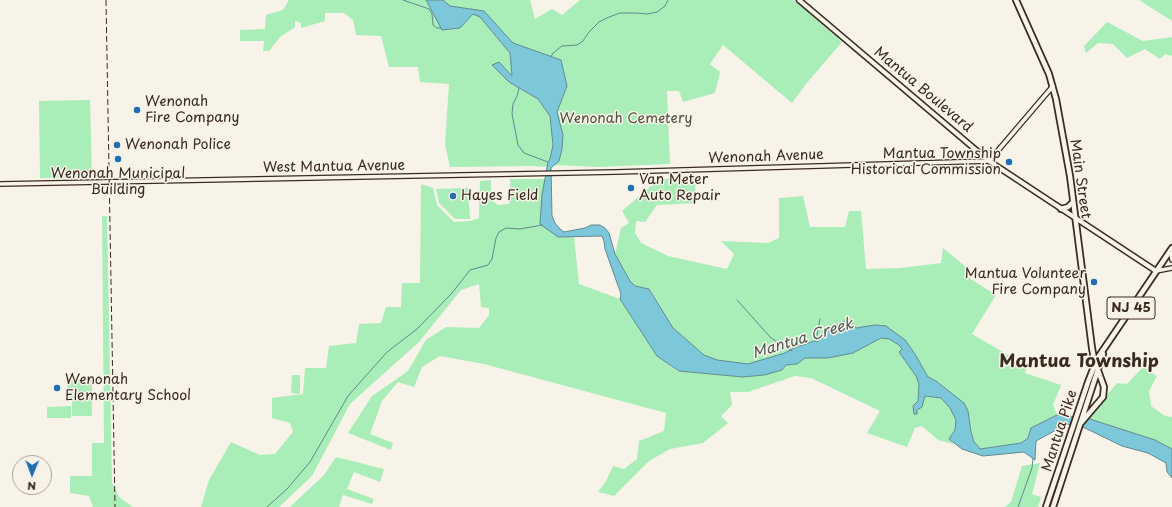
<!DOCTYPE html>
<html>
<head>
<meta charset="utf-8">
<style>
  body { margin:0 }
  #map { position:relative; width:1172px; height:507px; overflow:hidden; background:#f7f3e8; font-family:"Playpen Sans",sans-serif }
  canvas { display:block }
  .north { position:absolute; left:12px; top:455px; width:40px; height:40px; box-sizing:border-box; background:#f7f3e8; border:1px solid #aca397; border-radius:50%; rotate:181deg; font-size:11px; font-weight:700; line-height:16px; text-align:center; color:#3b2a1e }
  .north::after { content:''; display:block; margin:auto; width:14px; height:18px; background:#1f6fb2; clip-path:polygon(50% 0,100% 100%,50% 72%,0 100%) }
</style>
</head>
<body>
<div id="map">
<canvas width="1172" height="507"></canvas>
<div class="north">N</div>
</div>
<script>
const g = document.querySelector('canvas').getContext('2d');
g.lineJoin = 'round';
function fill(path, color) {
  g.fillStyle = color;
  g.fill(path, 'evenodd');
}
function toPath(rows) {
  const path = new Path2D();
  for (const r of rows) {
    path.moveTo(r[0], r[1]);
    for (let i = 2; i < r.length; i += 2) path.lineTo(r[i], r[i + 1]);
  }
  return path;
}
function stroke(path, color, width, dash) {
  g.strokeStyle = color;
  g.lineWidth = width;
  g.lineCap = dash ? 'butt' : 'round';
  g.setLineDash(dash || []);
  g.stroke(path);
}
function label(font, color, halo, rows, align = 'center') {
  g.font = font + ' "Playpen Sans",sans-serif';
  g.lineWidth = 3;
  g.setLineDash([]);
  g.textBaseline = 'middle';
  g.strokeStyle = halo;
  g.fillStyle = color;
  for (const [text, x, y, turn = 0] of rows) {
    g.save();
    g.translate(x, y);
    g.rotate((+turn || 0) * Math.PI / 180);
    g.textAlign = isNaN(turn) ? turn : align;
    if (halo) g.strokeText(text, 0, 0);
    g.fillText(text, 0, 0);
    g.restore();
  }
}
const green = toPath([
  [289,0,426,0,444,30,460,28,473,14,480,16,510,53,512,77,509,82,538,99,550,116,553,145,550,160,548,162,547,167,531,166,450,167,445,144,449,84,420,82,418,67,389,67,381,36,356,35,353,20,344,13,325,13,325,21,301,28,301,23,295,21,295,27,280,37,269,51,263,51,264,41,240,41,240,30,265,29,266,15,283,10],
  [443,0,530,0,535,19,552,9,562,15,580,0,793,0,807,11,842,42,806,84,792,103,723,45,710,64,720,72,715,93,683,102,679,91,667,91,670,164,598,167,554,165,559,161,563,135,557,112,567,86,561,60,513,43,484,11,450,6],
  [1139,0,1172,0,1172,21],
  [1107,22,1143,41,1172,37,1172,56,1165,54,1160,59,1145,49,1127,58,1113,44,1098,43,1086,53,1084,46],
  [90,100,92,177,40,178,39,101],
  [695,178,696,203,657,205,645,222,636,221,635,233,641,243,668,256,727,269,734,254,721,241,768,243,779,238,779,198,803,196,810,227,845,227,849,211,861,211,866,269,900,268,941,263,943,248,972,272,966,276,996,295,972,334,1015,359,1027,364,1025,373,1061,385,1053,405,1057,415,1031,428,1028,438,1021,443,980,449,978,446,974,442,971,432,968,411,936,381,928,377,915,354,875,325,856,328,819,339,818,341,814,341,794,348,785,353,748,364,717,360,704,355,673,328,650,289,635,286,630,281,615,254,621,228,629,223,622,211,659,179],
  [510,179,546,179,542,195,558,237,574,237,579,284,620,299,657,356,678,371,743,377,764,375,785,365,797,364,805,358,828,358,853,353,881,338,889,339,899,345,902,349,900,352,916,376,919,384,917,410,922,407,925,396,941,398,950,408,956,420,955,430,949,439,954,444,938,440,922,426,915,428,907,447,867,433,880,411,811,378,795,376,748,392,730,392,732,405,721,416,728,423,703,443,670,449,649,461,614,496,598,492,606,481,613,466,624,469,637,459,639,441,664,431,666,413,484,364,440,356,422,367,414,387,398,382,382,401,370,434,393,443,391,450,348,433,372,396,408,371,426,340,446,327,479,328,489,315,489,308,481,307,479,284,461,290,419,342,350,404,312,476,279,507,201,507,209,480,231,442,260,455,275,454,293,432,290,423,272,418,272,398,303,394,305,368,326,368,329,346,356,343,359,324,381,323,386,307,401,307,402,283,420,283,421,184,433,188,437,205,454,222,471,221,479,218,480,181,491,180,491,199,498,205,509,204,511,197],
  [468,188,470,219,455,219,439,203,436,189],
  [102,216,107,216,112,483,119,497,133,507,93,507,89,496,70,493,70,476,92,476,92,443,104,443],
  [1143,367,1157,376,1149,391,1151,406,1165,416,1172,417,1172,449,1155,440,1090,419,1091,414,1117,383,1127,384],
  [292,375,300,375,300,394,291,393],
  [92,380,92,416,72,416,72,401,67,401,67,381],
  [71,406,71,418,47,418,47,407],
  [336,457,384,469,380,482,354,472,347,489,374,499,372,504,343,495,339,507,290,507,324,475],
  [1040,463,1032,494,1041,497,1038,507,1005,507,1011,502,1022,466]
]);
const water = toPath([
  [426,0,443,0,450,6,484,11,513,43,561,60,567,86,557,112,563,135,562,149,559,161,551,168,552,216,555,223,560,229,564,232,585,228,591,225,600,225,605,228,609,233,615,254,630,281,635,286,649,289,673,328,704,355,717,360,748,364,785,353,794,348,814,341,817,341,824,331,849,319,856,328,875,325,886,326,905,340,915,354,928,377,936,381,964,403,968,411,971,432,974,442,978,446,980,449,1021,443,1028,438,1031,428,1057,415,1090,419,1155,440,1172,449,1172,478,1167,472,1166,463,1148,453,1122,446,1085,428,1067,424,1036,441,1035,460,1024,452,983,456,962,449,949,439,955,430,956,420,950,408,941,398,925,396,922,407,917,410,917,414,914,414,913,406,918,401,919,384,916,376,899,352,902,349,899,345,889,339,881,338,853,353,828,358,805,358,797,364,786,365,782,370,764,375,743,377,679,371,657,356,620,299,621,294,605,249,604,241,602,236,558,237,540,224,542,195,548,162,550,159,553,145,550,116,538,99,509,82,492,65,499,62,512,76,510,53,480,17,473,14,460,28,442,30,426,0]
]);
const stream = toPath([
  [403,0,429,9,432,14,433,25,437,28,441,28],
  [551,57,553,53,562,46,577,45,583,41,589,32,599,22,609,17,620,13,637,13,647,14,657,12,665,6,668,0],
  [519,88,517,96,513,104,512,114,518,145,524,153,548,162],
  [737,300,771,338,792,351],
  [818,342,817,335,820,319],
  [267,507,287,489,310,462,348,396,387,352,417,329,452,293,470,270,488,265,492,259,496,238,499,232,506,228,520,229,542,225],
  [1018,507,1032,468,1033,458]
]);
const tertiary = toPath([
  [0,184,616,172,989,161,1053,86],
  [1172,250,1171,254,1172,260],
  [1156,271,1172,268]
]);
const secondary = toPath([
  [799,0,989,161,1156,271]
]);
const primary = toPath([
  [1016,0,1049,74,1056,99,1070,176,1092,348,1094,359,1104,387,1103,397,1080,424],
  [1061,209,1068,207,1073,202],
  [1046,507,1088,382,1097,359,1172,248],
  [1053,507,1103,354]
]);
const rail = toPath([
  [106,0,115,507]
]);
const markers = [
  [137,110,4,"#1f6fb2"],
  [117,145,4,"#1f6fb2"],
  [118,159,4,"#1f6fb2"],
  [1009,162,4,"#1f6fb2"],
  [631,188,4,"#1f6fb2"],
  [453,196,4,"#1f6fb2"],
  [1094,282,4,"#1f6fb2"],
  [57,388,4,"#1f6fb2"]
];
const shields = [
  [1131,308,48]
];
const shieldNames = [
  ["NJ 45",1131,308]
];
const streetNames = [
  ["Mantua Boulevard",923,90,40],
  ["Wenonah Avenue",766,157,-2],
  ["West Mantua Avenue",334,167,-1],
  ["Main Street",1080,179,82],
  ["Mantua Pike",1060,431,-72]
];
const poiNames = [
  ["Wenonah",145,102],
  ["Fire Company",145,118],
  ["Wenonah Police",125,145],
  ["Mantua Township",1001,154,"right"],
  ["Historical Commission",1001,170,"right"],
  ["Wenonah Municipal",118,174,"center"],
  ["Building",118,190,"center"],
  ["Van Meter",639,180],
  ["Auto Repair",639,196],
  ["Hayes Field",461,196],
  ["Mantua Volunteer",1086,274,"right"],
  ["Fire Company",1086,290,"right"],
  ["Wenonah",65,380],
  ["Elementary School",65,396]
];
const parkNames = [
  ["Wenonah Cemetery",626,119]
];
const waterNames = [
  ["Mantua Creek",803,339,-17]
];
const districtNames = [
  ["Mantua Township",1079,362]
];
fill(green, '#a9edb8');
fill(water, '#7cc8da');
stroke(water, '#62898f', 1);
stroke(stream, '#62898f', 1);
stroke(tertiary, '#3b2a1e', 6);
stroke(secondary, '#3b2a1e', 7);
stroke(primary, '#3b2a1e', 8);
stroke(tertiary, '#f7f3e8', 3.5);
stroke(secondary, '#f7f3e8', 4);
stroke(primary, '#f7f3e8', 4.5);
stroke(rail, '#3b2a1e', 1, [6, 3]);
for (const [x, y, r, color] of markers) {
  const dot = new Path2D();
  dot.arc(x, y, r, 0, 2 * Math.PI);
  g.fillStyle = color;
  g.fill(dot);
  stroke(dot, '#f7f3e8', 1.5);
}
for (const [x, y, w] of shields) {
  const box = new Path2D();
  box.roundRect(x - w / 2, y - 11, w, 22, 3);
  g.fillStyle = '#f7f3e8';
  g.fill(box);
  stroke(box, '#3b2a1e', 1);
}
label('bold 13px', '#3b2a1e', null, shieldNames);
label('14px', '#3b2a1e', '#f7f3e8', streetNames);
label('14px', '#3b2a1e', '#f7f3e8', poiNames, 'left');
label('14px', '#51513d', '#f7f3e8', parkNames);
label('italic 15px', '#4e5956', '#f7f3e8', waterNames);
label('bold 18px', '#3b2a1e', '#f7f3e8', districtNames);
</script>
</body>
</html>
